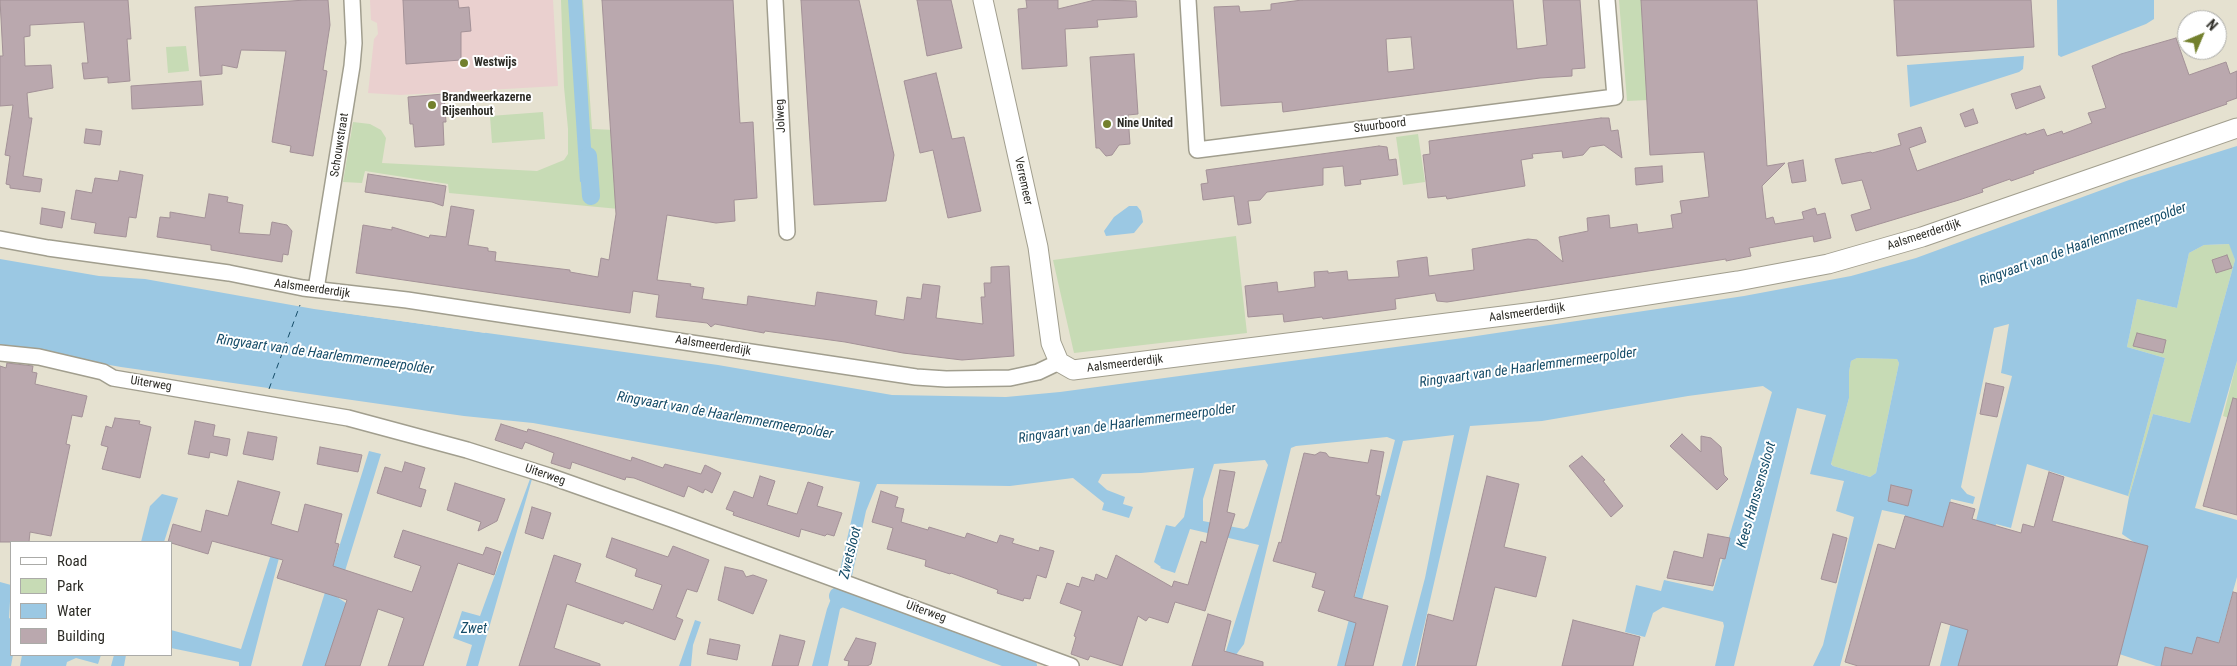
<!DOCTYPE html>
<html>
<head>
<meta charset="utf-8">
<style>
  body { margin:0 }
  #map { position:relative; width:2237px; height:666px; overflow:hidden; background:#e5e1d0; font-family:"Roboto Condensed",sans-serif }
  canvas { display:block }
  .legend { position:absolute; left:10px; top:541px; width:162px; height:115px; box-sizing:border-box; background:#fff; border:1px solid #ababa8; margin:0; padding:6px 9px; list-style:none; font-size:15px; color:#2d2c26 }
  .legend li { display:flex; align-items:center; gap:10px; height:25px }
  .legend b { width:25px; border:1px solid #ababa8 }
  .north { position:absolute; left:2177px; top:10px; width:50px; height:50px; box-sizing:border-box; background:#fff; border:1px solid #ababa8; border-radius:50%; rotate:45deg; font-size:14px; font-weight:700; line-height:20px; text-align:center; color:#2d2c26 }
  .north::after { content:''; display:block; margin:auto; width:18px; height:22px; background:#73802d; clip-path:polygon(50% 0,100% 100%,50% 72%,0 100%) }
</style>
</head>
<body>
<div id="map">
<canvas width="2237" height="666"></canvas>
<ul class="legend">
<li><b style="height:6px;background:#fff"></b>Road</li>
<li><b style="height:14px;background:#c7dbb5"></b>Park</li>
<li><b style="height:14px;background:#9bc8e3"></b>Water</li>
<li><b style="height:14px;background:#baa8ae"></b>Building</li>
</ul>
<div class="north">N</div>
</div>
<script>
const g = document.querySelector('canvas').getContext('2d');
g.lineJoin = 'round';
function fill(path, color) {
  g.fillStyle = color;
  g.fill(path, 'evenodd');
}
function toPath(rows) {
  const path = new Path2D();
  for (const r of rows) {
    path.moveTo(r[0], r[1]);
    for (let i = 2; i < r.length; i += 2) path.lineTo(r[i], r[i + 1]);
  }
  return path;
}
function stroke(path, color, width, dash) {
  g.strokeStyle = color;
  g.lineWidth = width;
  g.lineCap = dash ? 'butt' : 'round';
  g.setLineDash(dash || []);
  g.stroke(path);
}
function label(font, color, halo, rows, align = 'center') {
  g.font = font + ' "Roboto Condensed",sans-serif';
  g.lineWidth = 4;
  g.setLineDash([]);
  g.textBaseline = 'middle';
  g.strokeStyle = halo;
  g.fillStyle = color;
  for (const [text, x, y, turn = 0] of rows) {
    g.save();
    g.translate(x, y);
    g.rotate((+turn || 0) * Math.PI / 180);
    g.textAlign = isNaN(turn) ? turn : align;
    if (halo) g.strokeText(text, 0, 0);
    g.fillText(text, 0, 0);
    g.restore();
  }
}
const education = toPath([
  [370,0,553,0,558,86,400,95,368,93,374,39,378,34,377,23,371,20]
]);
const green = toPath([
  [561,0,583,0,592,129,615,130,619,209,449,193,448,184,365,171,362,183,343,182,353,122,370,124,381,130,386,138,382,163,537,171,564,160,568,154,568,129,564,87],
  [1619,0,1641,0,1648,100,1627,101],
  [186,46,189,71,168,73,166,47],
  [543,112,545,139,492,143,490,116],
  [1418,134,1425,182,1403,185,1396,137],
  [1236,236,1247,333,1074,353,1053,260],
  [2230,244,2235,260,2190,423,2153,414,2129,497,2128,496,2165,358,2127,347,2137,299,2177,308,2189,253,2204,245],
  [1857,358,1897,359,1899,363,1876,473,1870,477,1833,466,1831,463,1849,398,1849,372,1851,361],
  [2237,361,2237,421,2223,416]
]);
const water = toPath([
  [568,0,582,0,593,180,580,182],
  [2057,0,2154,0,2154,19,2146,24,2061,57,2058,55],
  [2024,56,2023,69,2019,72,1910,107,1907,65],
  [2237,146,2237,361,2195,508,2237,520,2237,577,2212,666,2156,666,2116,653,2144,549,2122,534,2129,497,2153,414,2190,423,2235,260,2229,244,2204,245,2189,253,2177,308,2137,299,2127,347,2165,358,2128,496,2027,464,2011,528,1996,524,1959,666,1940,666,2012,376,2001,373,2009,324,1994,328,1961,487,1967,494,1975,497,1973,504,1951,499,1937,552,1899,541,1905,515,1882,510,1840,666,1813,666,1823,645,1854,517,1836,511,1844,481,1810,474,1826,415,1797,408,1734,666,1715,666,1724,626,1723,622,1663,607,1653,613,1645,637,1625,632,1636,585,1661,591,1664,580,1713,591,1772,392,1763,386,1688,396,1542,421,1470,426,1415,666,1402,666,1425,578,1454,435,1403,441,1345,666,1337,666,1395,440,1387,437,1296,446,1291,448,1244,644,1235,656,1228,654,1226,651,1259,545,1190,529,1175,573,1160,568,1161,567,1154,562,1166,525,1175,527,1184,517,1194,468,1141,473,1102,474,1098,482,1107,490,1125,497,1123,504,1133,507,1129,518,1102,510,1104,503,1073,478,1010,486,877,484,866,511,852,576,840,570,860,482,533,423,464,416,121,367,0,346,0,259,99,276,145,279,314,309,718,365,892,395,1006,397,1060,392,1463,338,1744,296,1851,276,1916,258,2129,180],
  [1857,358,1897,359,1899,363,1876,473,1870,477,1833,466,1831,464,1849,398,1849,372,1851,361],
  [1265,460,1268,465,1248,526,1244,529,1203,521,1203,499,1214,464],
  [1129,206,1137,206,1141,211,1143,222,1134,233,1106,236,1104,231,1114,217],
  [369,451,381,454,337,597,346,603,326,666,302,666],
  [530,479,532,479,478,666,466,666,472,645,453,638,462,611,480,616],
  [162,494,178,498,164,542,141,542,150,506],
  [279,529,286,531,251,666,239,666,239,662,171,648,171,630,241,649],
  [0,582,11,585,9,618,11,619,11,655,13,655,11,666,0,666],
  [836,586,851,591,848,604,840,609,828,666,812,666,827,609],
  [695,620,701,622,693,645,691,666,679,666],
  [22,655,101,655,98,664,76,658,67,662,66,666,20,666],
  [114,655,126,655,124,666,111,666]
]);
const pier = toPath([
  [324,307,436,324,486,331,485,333,324,310]
]);
const canal = toPath([
  [588,156,591,196],
  [838,596,1028,666]
]);
const ferry = toPath([
  [269,389,300,305]
]);
const building = toPath([
  [0,0,128,0,131,39,127,39,130,81,108,83,108,77,84,79,82,63,88,63,84,22,30,25,30,36,24,37,25,66,51,65,53,88,27,93,29,118,32,118,23,176,42,179,40,192,10,188,10,185,6,184,10,156,5,155,13,105,0,106,0,56,3,56,0,0],
  [306,0,328,0,330,25,323,70,327,71,313,156,290,152,291,146,272,142,286,51,241,50,237,68,222,65,222,74,200,76,195,7,306,0],
  [403,0,458,0,459,8,469,7,471,31,461,32,461,60,406,64,403,0],
  [602,0,733,0,740,123,753,122,757,198,734,200,735,221,716,223,667,215,657,280,691,284,690,286,704,288,702,299,747,305,748,296,815,306,817,292,877,301,875,315,904,320,907,297,921,299,923,284,940,286,936,318,983,324,981,297,985,297,984,283,991,283,991,267,1009,266,1014,356,962,360,903,353,845,342,765,331,764,333,715,324,711,327,707,323,656,317,659,295,633,291,630,313,356,273,363,225,392,230,392,227,429,238,430,235,446,237,451,206,474,210,468,245,488,248,488,251,496,252,495,261,570,270,570,272,598,277,601,258,609,260,616,214,602,0],
  [801,0,859,0,894,155,886,201,814,205,801,0],
  [917,0,951,0,962,48,927,56,917,0],
  [1026,0,1058,0,1058,9,1095,0,1136,1,1137,17,1097,20,1098,27,1065,29,1067,66,1022,69,1018,9,1027,8,1026,0],
  [1302,0,1513,0,1517,49,1547,45,1543,0,1580,0,1585,68,1572,69,1572,76,1540,78,1283,112,1282,102,1221,106,1214,7,1239,6,1240,12,1271,10,1271,4,1302,0],
  [1411,37,1414,69,1388,72,1386,39,1411,37],
  [1641,0,1757,0,1767,166,1785,163,1762,186,1766,219,1773,217,1775,224,1804,219,1802,212,1815,208,1817,215,1825,213,1831,238,1814,242,1813,236,1749,248,1751,256,1726,261,1726,259,1447,302,1437,301,1435,293,1395,299,1396,309,1323,319,1322,317,1284,322,1283,314,1248,317,1245,286,1277,282,1278,292,1315,287,1314,272,1328,271,1328,273,1347,271,1348,280,1399,277,1397,261,1427,257,1429,276,1474,270,1472,249,1528,239,1537,240,1563,262,1559,237,1588,231,1587,218,1609,215,1610,228,1637,224,1638,233,1673,228,1671,215,1682,213,1680,201,1709,197,1704,152,1650,155,1641,0],
  [1894,0,2031,0,2034,47,1897,56,1894,0],
  [2176,38,2189,75,2226,62,2230,74,2237,71,2237,98,2226,102,2227,104,2033,171,2034,173,2011,181,2010,179,1982,189,1983,192,1959,200,1856,231,1851,215,1871,209,1862,180,1842,184,1835,159,1871,152,1872,153,1901,145,1898,134,1921,127,1926,142,1909,148,1917,171,2026,133,2026,135,2044,129,2047,136,2062,131,2063,134,2092,123,2088,113,2106,108,2092,66,2121,54,2176,38],
  [1134,54,1138,114,1128,115,1130,144,1119,145,1112,155,1106,156,1099,148,1096,148,1090,57,1134,54],
  [936,73,952,139,964,137,981,211,948,218,933,150,920,153,904,81,936,73],
  [201,81,203,105,132,109,131,86,201,81],
  [2040,86,2045,98,2016,109,2011,94,2040,86],
  [444,94,446,122,443,122,444,145,415,147,413,124,410,124,408,97,444,94],
  [1973,109,1978,123,1965,127,1960,114,1973,109],
  [1601,118,1609,118,1611,131,1618,130,1622,158,1604,145,1590,147,1583,155,1563,158,1562,151,1532,154,1533,158,1521,160,1525,186,1447,199,1446,196,1428,198,1423,155,1430,154,1429,141,1601,118],
  [86,129,102,131,100,145,84,143,86,129],
  [1379,146,1387,147,1389,160,1396,159,1398,175,1360,180,1361,184,1345,186,1343,166,1323,168,1323,185,1267,192,1260,200,1248,201,1251,223,1238,225,1234,196,1203,200,1201,184,1208,183,1206,170,1379,146],
  [1803,160,1806,181,1792,183,1788,163,1803,160],
  [1662,166,1663,182,1636,185,1635,168,1662,166],
  [120,171,143,175,136,218,129,217,126,237,94,233,96,223,71,219,76,190,92,193,95,178,118,181,120,171],
  [368,174,446,186,443,206,432,202,365,192,368,174],
  [209,194,228,197,227,202,243,205,239,233,270,235,272,222,287,225,292,231,288,255,283,254,282,262,211,250,211,245,157,237,160,217,170,218,170,212,205,218,209,194],
  [42,208,65,212,62,228,40,224,42,208],
  [2227,255,2232,268,2216,273,2212,260,2227,255],
  [2137,333,2166,340,2163,353,2133,346,2137,333],
  [7,363,33,366,32,372,37,373,35,384,87,396,82,417,72,415,66,444,70,445,51,536,30,532,29,542,0,542,0,366,6,368,7,363],
  [1986,383,2004,387,1997,417,1980,414,1986,383],
  [2233,398,2237,399,2237,515,2203,506,2233,398],
  [115,418,140,421,139,424,151,427,140,478,102,469,108,447,101,445,106,426,112,428,115,418],
  [195,421,215,425,213,436,230,439,227,456,210,452,209,458,188,454,195,421],
  [501,424,527,432,528,429,559,438,631,461,632,457,663,468,665,464,701,474,705,465,721,473,712,493,705,489,703,493,688,486,684,497,634,478,626,477,625,480,572,462,570,469,551,463,554,453,525,442,522,449,495,440,501,424],
  [248,432,277,437,273,460,243,454,248,432],
  [1682,434,1701,452,1701,436,1711,438,1721,447,1724,475,1728,479,1717,490,1670,446,1682,434],
  [320,447,362,455,358,472,317,464,320,447],
  [1371,450,1384,452,1376,495,1380,496,1354,597,1388,606,1373,666,1345,666,1356,623,1318,611,1325,591,1312,587,1316,573,1273,561,1279,542,1281,543,1304,453,1315,455,1320,452,1326,453,1329,457,1368,463,1371,450],
  [1582,456,1605,480,1603,481,1623,506,1611,517,1569,466,1582,456],
  [405,462,425,468,419,488,426,490,421,507,377,493,385,467,402,472,405,462],
  [1220,470,1235,472,1227,512,1235,514,1205,611,1175,602,1168,623,1149,617,1146,621,1138,616,1122,666,1090,656,1088,660,1071,654,1076,637,1074,636,1082,611,1060,603,1067,583,1079,587,1082,577,1094,581,1096,574,1107,579,1116,555,1172,587,1174,581,1188,585,1201,541,1206,543,1220,470],
  [2049,472,2064,477,2052,521,2148,546,2117,666,1958,666,1968,630,1941,622,1929,666,1858,666,1845,662,1878,544,1895,549,1905,516,1943,527,1950,502,1975,509,1972,519,2021,533,2023,524,2034,527,2049,472],
  [760,476,775,481,767,505,797,514,808,482,823,487,817,506,842,513,834,536,827,534,825,536,801,529,799,537,733,515,734,512,726,509,734,491,753,498,760,476],
  [1487,476,1519,484,1504,547,1546,557,1536,597,1495,587,1476,666,1417,666,1428,614,1453,621,1487,476],
  [238,481,280,492,271,524,298,532,305,504,342,514,335,543,339,544,333,566,412,592,421,566,394,557,403,530,483,555,486,547,501,552,494,575,458,563,423,666,388,666,404,618,378,609,360,666,325,666,347,600,277,578,283,560,212,541,208,554,168,542,173,524,201,532,206,510,228,516,238,481],
  [455,483,505,499,497,521,478,531,481,522,447,510,455,483],
  [1891,485,1912,490,1908,506,1888,501,1891,485],
  [881,491,898,497,895,507,904,509,901,522,928,530,929,527,965,538,967,533,997,543,1000,535,1014,539,1012,543,1039,551,1040,547,1054,551,1046,578,1037,575,1030,599,1024,598,1023,601,997,593,998,590,993,588,951,573,950,574,925,566,926,560,887,549,893,528,872,522,881,491],
  [532,507,551,513,543,539,525,533,532,507],
  [1708,534,1730,538,1725,559,1720,558,1713,586,1667,578,1674,551,1703,558,1708,534],
  [1833,534,1847,538,1836,583,1821,579,1833,534],
  [612,538,668,557,673,546,709,560,697,592,687,589,676,617,683,620,675,640,625,621,623,624,567,604,554,648,600,664,600,666,519,666,554,555,581,564,575,582,653,610,662,585,635,576,637,569,606,557,612,538],
  [725,567,743,571,746,577,753,575,767,580,753,614,718,600,725,567],
  [2233,592,2237,593,2237,666,2161,666,2165,647,2192,654,2197,637,2219,643,2233,592],
  [1208,614,1231,621,1224,651,1263,662,1263,666,1192,666,1208,614],
  [1573,620,1640,637,1633,666,1562,666,1573,620],
  [780,635,805,641,798,666,772,666,780,635],
  [856,638,876,643,871,664,867,666,848,666,849,661,844,660,856,638],
  [710,639,740,645,737,660,707,654,710,639]
]);
const minor = toPath([
  [775,0,787,232],
  [1188,0,1197,150,1615,97,1607,0],
  [0,239,48,248,229,273,303,288,407,300,916,377,946,379,1010,378,1038,372,1059,362],
  [316,289,352,66,354,43,352,0],
  [0,353,39,357,103,372,113,378,348,418,467,450,549,476,671,519,1071,666]
]);
const tertiary = toPath([
  [983,0,1038,247,1051,343,1059,362,1073,370,1551,310,1738,281,1828,264,1922,237,2237,128]
]);
const markers = [
  [464,63,5,"#73802d"],
  [432,105,5,"#73802d"],
  [1107,124,5,"#73802d"]
];
const poiNames = [
  ["Westwijs",474,63],
  ["Brandweerkazerne",442,98],
  ["Rijsenhout",442,112],
  ["Nine United",1117,124]
];
const streetNames = [
  ["Jolweg",781,116,-93],
  ["Stuurboord",1380,126,-7],
  ["Schouwstraat",340,145,-81],
  ["Verremeer",1023,181,78],
  ["Aalsmeerderdijk",1924,235,-18],
  ["Aalsmeerderdijk",312,289,8],
  ["Aalsmeerderdijk",1527,313,-8],
  ["Aalsmeerderdijk",713,346,9],
  ["Aalsmeerderdijk",1125,364,-7],
  ["Uiterweg",151,384,9],
  ["Uiterweg",545,475,19],
  ["Uiterweg",926,612,20]
];
const waterNames = [
  ["Ringvaart van de Haarlemmermeerpolder",2083,245,-20],
  ["Ringvaart van de Haarlemmermeerpolder",325,355,8],
  ["Ringvaart van de Haarlemmermeerpolder",1528,368,-8],
  ["Ringvaart van de Haarlemmermeerpolder",725,416,10],
  ["Ringvaart van de Haarlemmermeerpolder",1127,424,-8],
  ["Kees Hanssenssloot",1757,495,-74],
  ["Zwetsloot",851,553,-76],
  ["Zwet",474,629]
];
fill(education, '#ead0cf');
fill(green, '#c7dbb5');
fill(water, '#9bc8e3');
fill(pier, '#e5e1d0');
stroke(canal, '#9bc8e3', 18);
stroke(ferry, '#154c68', 1, [6, 5]);
fill(building, '#baa8ae');
stroke(building, '#a39197', 1);
stroke(minor, '#a19e8e', 18);
stroke(tertiary, '#a19e8e', 21);
stroke(minor, '#fff', 15);
stroke(tertiary, '#fff', 19);
for (const [x, y, r, color] of markers) {
  const dot = new Path2D();
  dot.arc(x, y, r, 0, 2 * Math.PI);
  g.fillStyle = color;
  g.fill(dot);
  stroke(dot, '#fff', 2);
}
label('bold 12px', '#2d2c26', '#fff', poiNames, 'left');
label('12px', '#2d2c26', '#fff', streetNames);
label('italic 14px', '#154c68', '#fff', waterNames);
</script>
</body>
</html>
